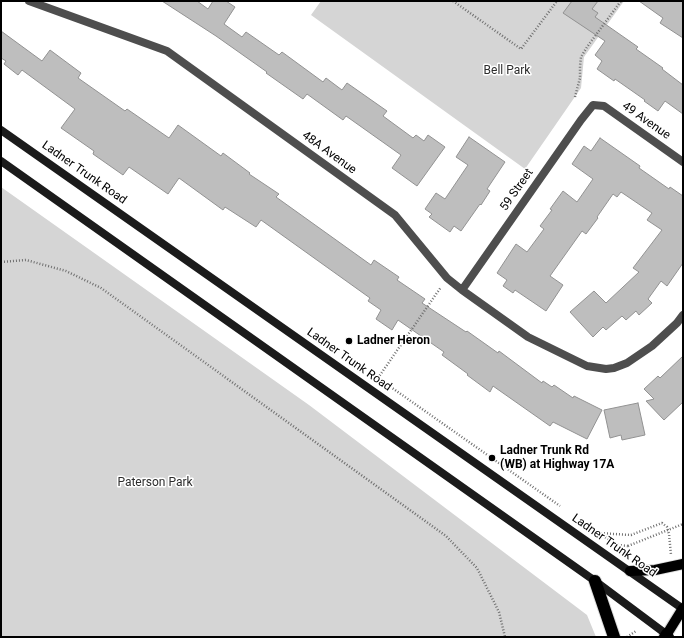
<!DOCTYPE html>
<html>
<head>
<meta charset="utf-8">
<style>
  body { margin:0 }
  #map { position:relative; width:684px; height:638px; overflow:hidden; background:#fff; font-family:Roboto,sans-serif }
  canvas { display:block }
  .frame { position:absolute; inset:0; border:2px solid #000; pointer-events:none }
</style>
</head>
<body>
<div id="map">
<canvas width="684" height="638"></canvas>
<div class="frame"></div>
</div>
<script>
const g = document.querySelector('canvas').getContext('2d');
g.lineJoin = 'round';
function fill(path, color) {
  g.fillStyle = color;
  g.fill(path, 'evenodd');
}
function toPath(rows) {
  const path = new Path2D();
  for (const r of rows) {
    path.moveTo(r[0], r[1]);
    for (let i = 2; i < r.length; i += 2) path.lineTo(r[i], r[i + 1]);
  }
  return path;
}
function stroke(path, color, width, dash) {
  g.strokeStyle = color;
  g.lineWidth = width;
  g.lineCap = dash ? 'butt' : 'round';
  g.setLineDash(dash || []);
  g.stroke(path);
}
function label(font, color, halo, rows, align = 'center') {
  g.font = font + ' Roboto,sans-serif';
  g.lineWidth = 3;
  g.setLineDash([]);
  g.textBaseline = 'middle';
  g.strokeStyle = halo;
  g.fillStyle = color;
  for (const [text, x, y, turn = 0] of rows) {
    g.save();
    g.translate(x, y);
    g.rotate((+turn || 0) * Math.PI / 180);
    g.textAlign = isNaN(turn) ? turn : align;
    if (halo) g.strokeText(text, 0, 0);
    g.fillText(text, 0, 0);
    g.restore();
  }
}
const green = toPath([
  [321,1,624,1,584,57,581,88,525,169,311,15],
  [1,187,309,405,587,615,596,637,1,637]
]);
const building = toPath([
  [162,1,197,1,208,9,213,1,226,1,235,7,224,24,242,37,246,32,279,55,282,52,323,82,326,78,342,90,347,83,387,111,383,116,413,138,416,135,424,141,428,135,445,147,417,186,392,168,401,155,346,116,343,120,307,94,303,99,266,73,267,72,216,36,162,1],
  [572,1,598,1,592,9,598,13,595,17,638,47,636,49,663,68,662,69,683,85,683,114,665,101,658,111,644,101,645,100,615,79,614,81,597,69,602,61,595,55,605,41,563,13,572,1],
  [639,1,683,1,683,38,660,23,663,18,639,1],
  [1,31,42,61,50,50,81,73,78,78,125,111,127,109,169,138,178,125,221,156,223,153,250,173,249,174,279,194,276,197,371,265,374,260,399,277,397,280,425,299,422,303,466,332,467,331,498,353,499,351,542,383,543,381,552,387,554,385,573,398,574,396,602,410,587,439,553,422,550,426,493,386,490,392,467,375,468,374,442,355,444,352,398,320,392,330,376,319,381,310,368,301,370,298,261,220,256,227,225,207,223,210,179,178,168,194,129,167,123,175,93,154,94,151,61,128,75,109,22,70,18,75,4,64,6,61,1,58,1,31],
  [469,137,505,162,487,189,490,191,481,205,480,204,461,231,454,226,450,232,429,217,432,214,425,209,436,193,445,199,468,165,456,157,469,137],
  [600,138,640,166,639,168,669,189,670,187,683,196,683,263,667,286,661,281,648,299,652,303,639,315,636,311,626,320,622,316,606,330,603,327,593,337,570,312,594,291,606,303,639,272,633,268,662,230,647,220,652,213,621,192,617,197,613,194,597,217,598,218,586,234,582,231,550,276,563,285,546,311,515,290,513,293,503,286,507,280,497,273,516,244,527,252,544,229,540,226,552,210,550,209,563,191,577,202,593,179,572,164,584,146,591,151,600,138],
  [683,356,683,402,664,420,646,401,654,399,644,389,658,376,660,378,683,356],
  [638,403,645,435,622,440,621,435,610,438,604,410,638,403]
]);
const path = toPath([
  [453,1,521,49,557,1],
  [575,97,580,78,580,66,581,57,587,47,621,1],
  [1,262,26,260,66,271,101,288,446,536,477,568,499,612,505,637],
  [378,378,560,506],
  [378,378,441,287],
  [598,533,631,535,662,523,667,527,669,534,671,555],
  [600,534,618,545,628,546],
  [627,637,636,631]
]);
const street = toPath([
  [29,1,167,51,395,215,447,278,462,290,528,337,587,366,606,369,614,368,627,363,652,346,677,323,683,315],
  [462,290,581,120,593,105,604,106,683,162]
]);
const secondary = toPath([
  [1,130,683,609],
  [1,161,595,581,670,637]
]);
const primary = toPath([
  [630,571,655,570,683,564],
  [667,634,683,608]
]);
const highway = toPath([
  [595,581,614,637],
  [665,637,667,634]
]);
const pathBridge = toPath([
  [628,546,683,524]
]);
const markers = [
  [349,341,4,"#000"],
  [492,458,4,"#000"]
];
const parkNames = [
  ["Bell Park",507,71],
  ["Paterson Park",155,483]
];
const streetNames = [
  ["49 Avenue",646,121,35],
  ["48A Avenue",329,153,36],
  ["Ladner Trunk Road",84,173,35],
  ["59 Street",517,190,-55],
  ["Ladner Trunk Road",349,360,35],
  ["Ladner Trunk Road",614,546,35]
];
const poiNames = [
  ["Ladner Heron",357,341],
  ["Ladner Trunk Rd",500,451],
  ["(WB) at Highway 17A",500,465]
];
fill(green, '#d5d5d5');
fill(building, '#bebebe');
stroke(building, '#929292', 1);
stroke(primary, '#dbdbdb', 12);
stroke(highway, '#dbdbdb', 14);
stroke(path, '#707070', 2.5, [1, 2]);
stroke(street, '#4e4e4e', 8);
stroke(secondary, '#1b1b1b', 8);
stroke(primary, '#000', 10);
stroke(highway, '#000', 12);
stroke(pathBridge, '#707070', 2.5, [1, 2]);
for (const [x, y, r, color] of markers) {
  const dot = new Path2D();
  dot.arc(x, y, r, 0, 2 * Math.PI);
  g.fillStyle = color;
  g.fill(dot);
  stroke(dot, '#fff', 1.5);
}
label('12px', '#2c2c2c', '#fff', parkNames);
label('12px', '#000', '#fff', streetNames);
label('bold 12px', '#000', '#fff', poiNames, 'left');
</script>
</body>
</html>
